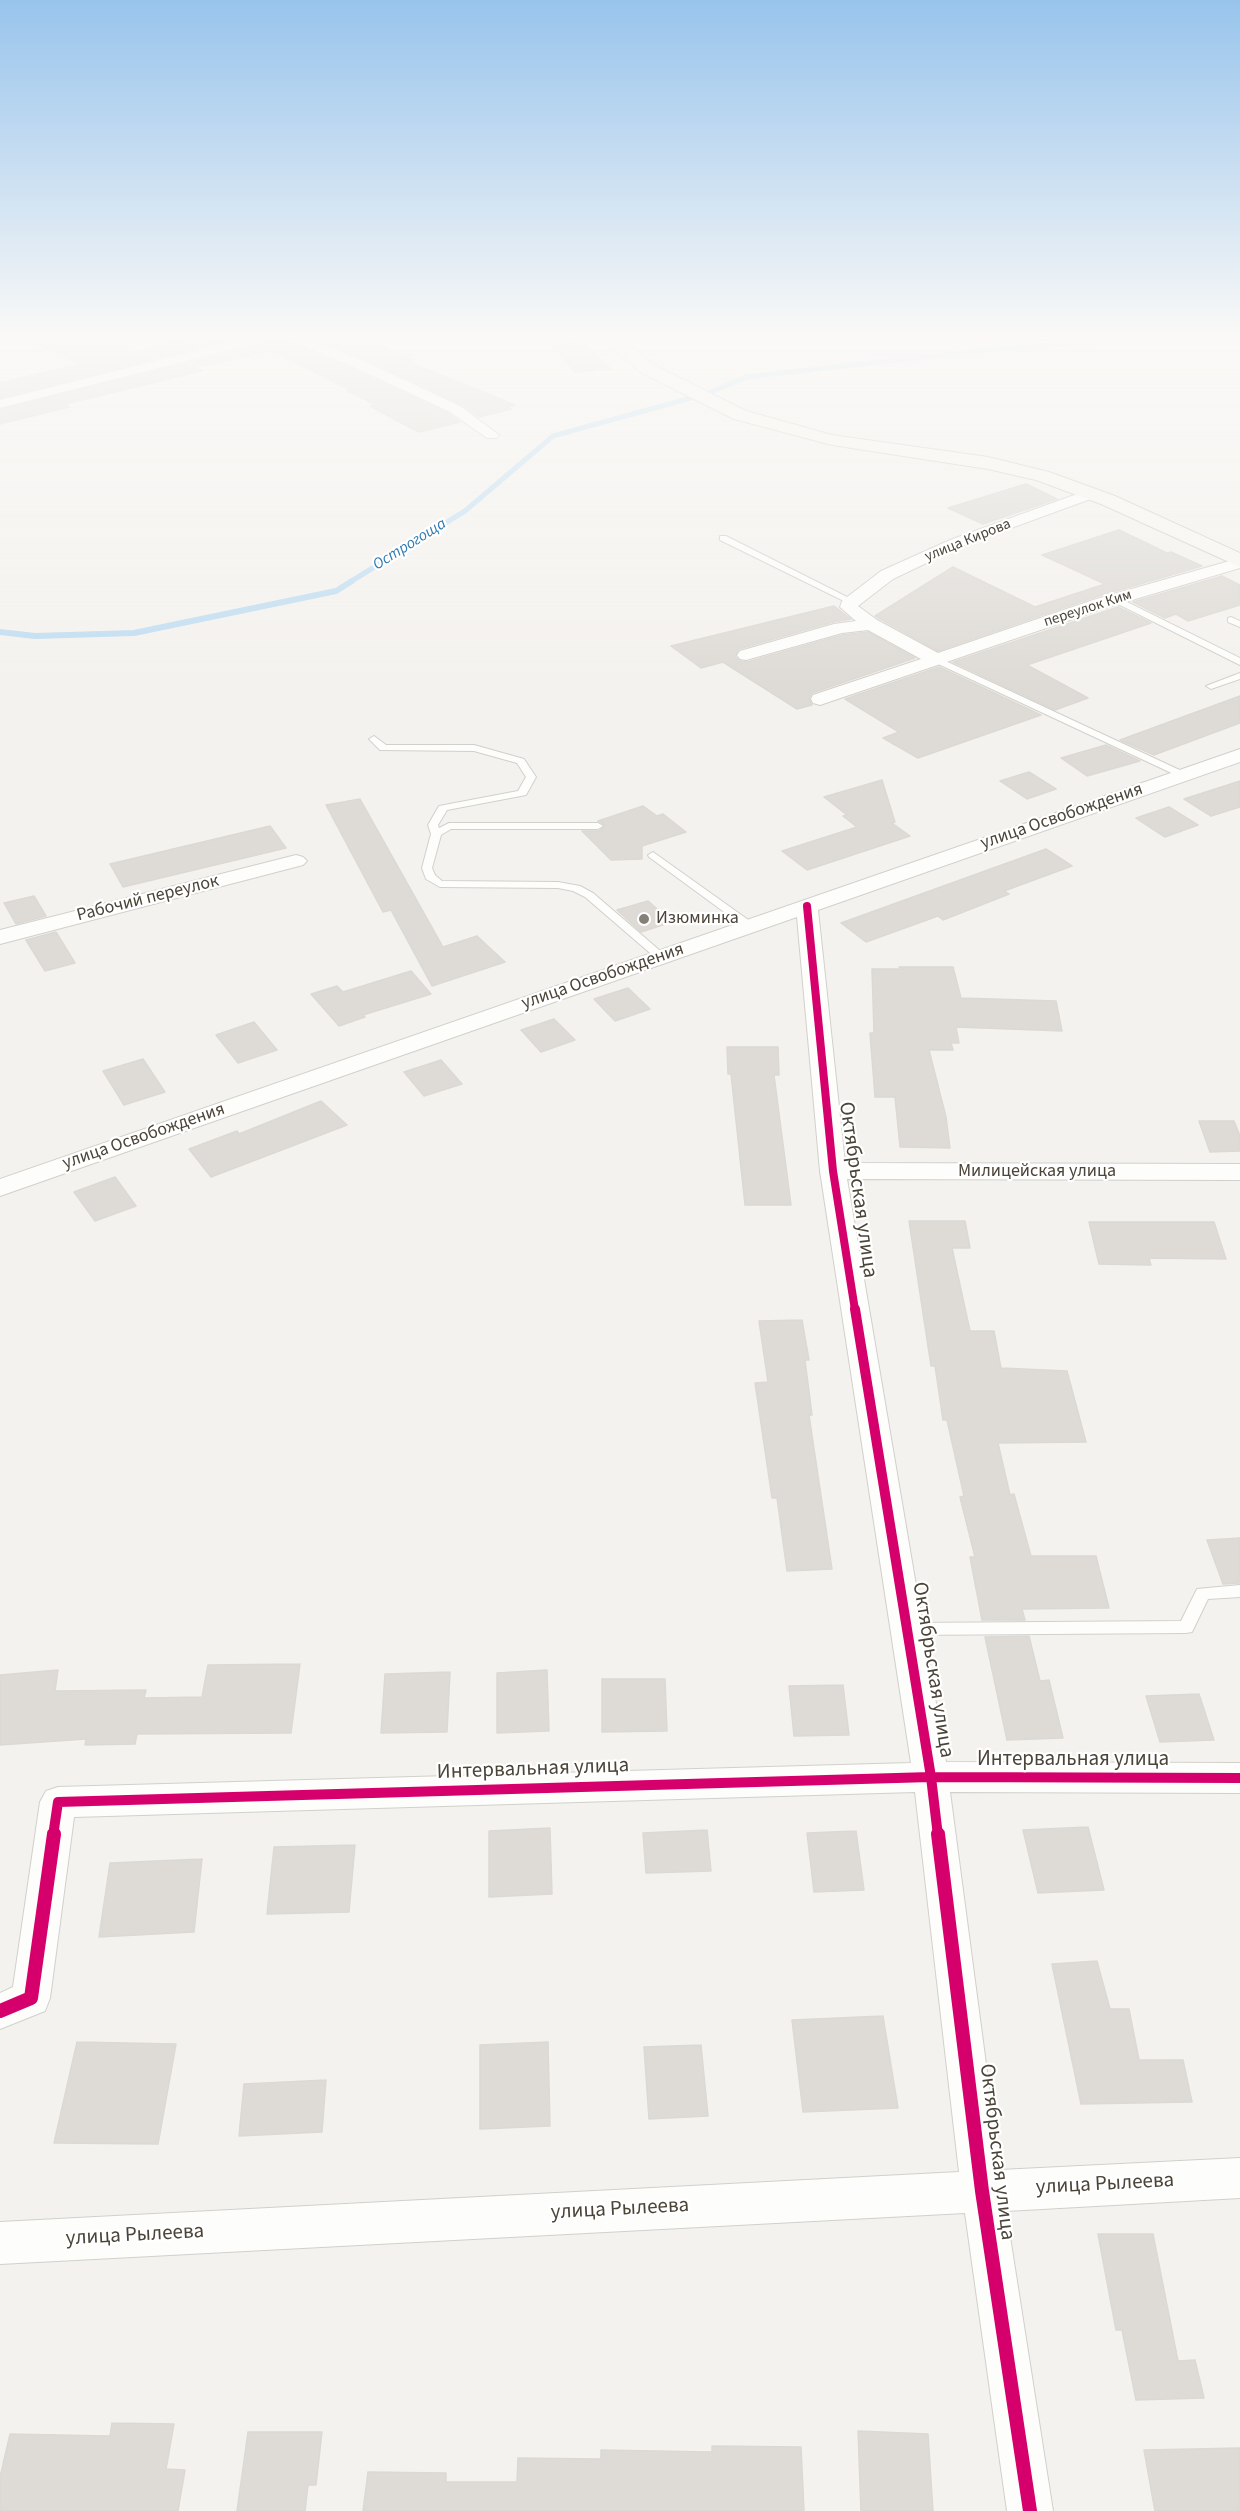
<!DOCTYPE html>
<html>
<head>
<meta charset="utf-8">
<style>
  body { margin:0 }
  canvas { display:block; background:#f4f2ee }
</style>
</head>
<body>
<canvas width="1240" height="2511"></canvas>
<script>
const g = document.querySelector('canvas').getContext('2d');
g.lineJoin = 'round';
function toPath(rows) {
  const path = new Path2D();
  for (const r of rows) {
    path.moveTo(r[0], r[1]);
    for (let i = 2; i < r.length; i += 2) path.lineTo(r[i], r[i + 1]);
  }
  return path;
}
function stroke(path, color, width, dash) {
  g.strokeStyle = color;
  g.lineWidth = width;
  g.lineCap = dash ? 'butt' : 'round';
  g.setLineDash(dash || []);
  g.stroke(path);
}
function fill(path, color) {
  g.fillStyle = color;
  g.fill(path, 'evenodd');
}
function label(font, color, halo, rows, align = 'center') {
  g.font = font + ' "Source Sans 3",sans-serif';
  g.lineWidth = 4.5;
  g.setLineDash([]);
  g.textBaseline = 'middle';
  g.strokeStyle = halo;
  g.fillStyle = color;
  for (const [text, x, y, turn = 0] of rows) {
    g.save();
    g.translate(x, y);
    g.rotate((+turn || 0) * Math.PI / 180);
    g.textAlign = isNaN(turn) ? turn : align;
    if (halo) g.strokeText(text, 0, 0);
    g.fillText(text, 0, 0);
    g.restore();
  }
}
const streamFar1 = toPath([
  [350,582,465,511,553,436,709,393,746,377,988,350,1094,342,1111,334]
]);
const stream = toPath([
  [0,632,35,636,134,633,336,591,352,581]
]);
const building = toPath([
  [16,334,125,334,128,354,203,334,254,334,0,398,0,383,81,364,16,334],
  [303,334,353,334,413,360,406,361,515,405,507,407,511,409,479,417,461,404,367,360,303,334],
  [282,339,355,370,449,414,460,422,420,432,413,429,370,406,376,405,347,391,350,390,273,351,195,367,202,371,65,404,69,407,0,424,0,410,282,339],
  [582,342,610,369,575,372,552,346,582,342],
  [1026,484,1057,499,983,524,948,508,1026,484],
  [1119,530,1167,553,1171,552,1202,566,1092,598,938,651,875,616,953,567,1035,607,1105,584,1042,555,1119,530],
  [1222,576,1240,585,1240,605,1188,621,1176,614,1165,618,1133,602,1222,576],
  [834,606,851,619,833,622,739,649,735,656,740,661,747,662,842,635,868,632,915,658,812,693,809,698,812,705,797,709,723,662,701,668,671,646,834,606],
  [1118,607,1151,623,1027,665,1088,698,1055,710,953,662,1118,607],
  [939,667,1041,715,918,758,883,738,899,732,845,699,939,667],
  [1240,696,1240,723,1154,755,1120,740,1240,696],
  [1106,745,1140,761,1087,776,1061,758,1106,745],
  [1029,772,1056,789,1027,799,1000,781,1029,772],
  [882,780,895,822,892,823,910,836,807,870,782,851,857,827,843,816,847,815,824,797,882,780],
  [1240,781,1240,807,1211,816,1184,799,1240,781],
  [360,799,443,947,477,936,505,962,432,986,391,910,383,912,326,805,360,799],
  [643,806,657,816,663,814,686,832,642,846,642,859,611,860,582,831,599,831,605,825,598,821,643,806],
  [1169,807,1198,825,1165,837,1136,818,1169,807],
  [270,826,286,848,123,887,110,864,270,826],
  [1046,849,1072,866,1004,891,1009,894,943,920,938,916,866,942,841,923,1046,849],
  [34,896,46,916,16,924,4,903,34,896],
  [648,901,672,922,641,932,617,910,648,901],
  [56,932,75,963,45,971,26,940,56,932],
  [899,967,953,967,961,998,1056,1001,1062,1031,956,1027,959,1043,951,1043,953,1050,929,1050,946,1117,950,1148,900,1147,895,1097,875,1097,870,1033,874,1033,872,969,902,969,899,967],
  [411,971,431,994,363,1015,365,1017,339,1026,311,994,337,986,343,992,411,971],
  [628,988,650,1009,615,1021,594,999,628,988],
  [554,1019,575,1040,541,1052,521,1030,554,1019],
  [254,1022,277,1050,238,1063,216,1035,254,1022],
  [727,1047,778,1047,779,1075,774,1075,791,1205,745,1205,731,1074,728,1074,727,1047],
  [143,1059,165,1092,124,1105,103,1071,143,1059],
  [441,1060,462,1084,424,1096,404,1072,441,1060],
  [321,1101,347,1125,211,1177,189,1149,237,1131,239,1134,321,1101],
  [1199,1121,1234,1121,1240,1136,1240,1151,1210,1152,1199,1121],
  [115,1177,136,1206,95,1221,74,1192,115,1177],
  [909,1221,965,1221,970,1248,952,1248,970,1331,994,1331,1001,1368,1067,1371,1086,1442,998,1443,1010,1495,1014,1494,1031,1556,1096,1556,1109,1608,1022,1609,1025,1620,982,1620,970,1557,975,1557,960,1497,964,1496,947,1420,943,1420,935,1366,931,1366,909,1221],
  [1089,1222,1214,1222,1226,1259,1149,1258,1151,1265,1099,1264,1089,1222],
  [802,1320,809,1360,805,1360,812,1415,809,1415,832,1569,787,1571,777,1498,772,1498,755,1383,768,1382,759,1321,802,1320],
  [1240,1538,1240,1583,1223,1584,1207,1540,1240,1538],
  [1029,1636,1040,1681,1049,1680,1063,1738,1007,1740,985,1637,1029,1636],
  [300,1664,291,1733,137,1734,135,1744,85,1745,86,1739,0,1745,0,1675,58,1670,55,1691,146,1690,144,1698,202,1697,208,1665,300,1664],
  [547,1670,549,1731,497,1733,497,1673,547,1670],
  [450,1672,447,1732,381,1733,385,1674,450,1672],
  [602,1679,665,1679,667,1731,602,1732,602,1679],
  [843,1685,849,1735,794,1736,789,1686,843,1685],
  [1199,1694,1214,1740,1160,1742,1146,1696,1199,1694],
  [1088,1827,1104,1890,1038,1893,1023,1830,1088,1827],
  [550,1828,552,1894,489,1897,489,1831,550,1828],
  [707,1830,711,1871,646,1873,643,1833,707,1830],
  [856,1831,864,1890,814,1892,807,1833,856,1831],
  [355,1845,349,1912,267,1914,274,1847,355,1845],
  [202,1859,194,1932,99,1937,110,1863,202,1859],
  [1097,1961,1110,2009,1129,2009,1139,2060,1183,2060,1192,2102,1081,2104,1052,1964,1097,1961],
  [883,2016,898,2108,803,2112,792,2020,883,2016],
  [77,2042,176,2044,158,2144,54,2143,77,2042],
  [548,2042,550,2126,480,2129,480,2045,548,2042],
  [701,2045,708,2116,649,2119,644,2047,701,2045],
  [326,2080,322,2132,239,2136,244,2084,326,2080],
  [1098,2234,1153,2234,1178,2361,1195,2360,1204,2398,1136,2400,1122,2330,1116,2330,1098,2234],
  [112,2423,174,2424,166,2469,185,2470,178,2511,0,2511,0,2477,10,2434,110,2436,112,2423],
  [858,2431,928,2434,933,2511,861,2511,858,2431],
  [248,2432,322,2432,316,2485,308,2485,305,2511,237,2511,248,2432],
  [712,2446,801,2447,804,2511,363,2511,368,2472,446,2473,446,2482,517,2482,518,2458,601,2459,601,2450,712,2452,712,2446],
  [1240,2448,1240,2511,1155,2511,1144,2450,1240,2448]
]);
const lane = toPath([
  [720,536,726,536,855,601,848,603,720,540,720,536],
  [1115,596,1240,658,1240,665,1112,601,1112,597,1115,596],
  [1231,617,1240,621,1240,627,1228,622,1228,618,1231,617],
  [937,657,1186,773,1188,775,1180,777,934,662,934,658,937,657],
  [1240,673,1240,679,1211,689,1206,686,1240,673],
  [374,736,386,745,474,745,524,759,536,777,526,795,447,810,438,825,439,828,449,823,598,823,603,826,598,829,451,829,441,835,432,868,435,875,442,881,558,882,580,886,593,893,665,955,665,959,657,959,585,897,573,891,558,888,440,887,426,879,422,868,431,834,428,825,439,806,518,791,526,777,517,763,474,751,380,750,369,739,374,736],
  [653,852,754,924,754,928,746,928,649,857,648,855,653,852],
  [1240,1585,1240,1597,1208,1599,1192,1632,1186,1633,907,1635,901,1634,899,1629,901,1624,907,1623,1181,1621,1197,1589,1240,1585]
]);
const street = toPath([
  [263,334,297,334,366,362,460,406,499,435,497,438,487,438,450,412,356,368,282,337,0,408,0,400,263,334],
  [1091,489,1099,494,1096,497,962,546,893,579,858,606,877,620,938,653,1093,600,1240,558,1240,568,1105,608,820,705,813,703,811,699,813,695,921,659,868,630,842,633,746,660,740,659,737,655,740,651,834,624,856,621,840,607,842,601,881,571,950,540,1091,489],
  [1240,749,1240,762,818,910,845,1163,1240,1164,1240,1180,847,1179,946,1762,1240,1763,1240,1793,950,1792,1000,2170,1240,2158,1240,2198,1006,2211,1053,2511,1007,2511,965,2213,0,2264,0,2222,959,2172,915,1792,74,1817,50,1998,45,2011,0,2029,0,1993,13,1987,40,1802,46,1791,58,1787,911,1763,820,1171,797,917,0,1196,0,1179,1240,749],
  [296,855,303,857,307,861,303,865,0,944,0,930,296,855]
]);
const secondary = toPath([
  [599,334,617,334,652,364,746,411,832,435,988,457,1049,472,1115,496,1240,553,1240,567,1101,504,1036,480,988,469,832,445,734,419,640,372,599,334]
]);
const cyclewayFar2 = toPath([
  [807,906,833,1171,855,1310]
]);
const cyclewayFar1 = toPath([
  [855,1309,931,1777,938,1836],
  [53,1836,58,1802,931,1777,1240,1778]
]);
const cycleway = toPath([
  [938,1834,982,2191,1030,2511],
  [0,2011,31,1998,54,1834]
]);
const markers = [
  [644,919,6,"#868178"]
];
const farStreetnames = [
  ["улица Кирова",968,541,-22],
  ["переулок Ким",1088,609,-18]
];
const farWaternames = [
  ["Острогоща",410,545,-32]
];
const streetNames = [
  ["улица Освобождения",1062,817,-19],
  ["Рабочий переулок",148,899,-14],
  ["улица Освобождения",603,977,-19],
  ["улица Освобождения",144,1137,-19],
  ["Милицейская улица",1037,1172]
];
const poiNames = [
  ["Изюминка",656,919]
];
const nearStreetnames = [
  ["Октябрьская улица",857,1190,82],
  ["Октябрьская улица",932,1670,81],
  ["Интервальная улица",1073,1760],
  ["Интервальная улица",533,1770,-2],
  ["Октябрьская улица",996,2152,83],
  ["улица Рылеева",1105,2185,-3],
  ["улица Рылеева",620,2210,-3],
  ["улица Рылеева",135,2236,-3]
];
stroke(streamFar1, '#c0ddf1', 5);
stroke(stream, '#c0ddf1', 6);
fill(building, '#dedbd6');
stroke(building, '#dcd9d4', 1.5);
stroke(lane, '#d2d0cb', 2);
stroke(street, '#d2d0cb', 2);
stroke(secondary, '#d3cfc5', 2);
fill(lane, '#fdfdfc');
fill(street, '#fdfdfc');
fill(secondary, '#f7f6f1');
stroke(cyclewayFar2, '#d6006c', 8);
stroke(cyclewayFar1, '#d6006c', 10);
stroke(cycleway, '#d6006c', 14);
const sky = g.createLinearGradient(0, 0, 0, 686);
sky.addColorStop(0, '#98c4ec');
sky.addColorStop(0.49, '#faf9f7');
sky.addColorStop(1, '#faf9f700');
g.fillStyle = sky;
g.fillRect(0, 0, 1240, 686);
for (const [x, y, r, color] of markers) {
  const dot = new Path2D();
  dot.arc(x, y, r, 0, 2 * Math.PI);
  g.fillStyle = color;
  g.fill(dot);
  stroke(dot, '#fff', 2);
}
label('15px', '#4b4439', '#fff', farStreetnames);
label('italic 16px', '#2e7ab2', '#fff', farWaternames);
label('18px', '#4b4439', '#fff', streetNames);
label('18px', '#4b4439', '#fff', poiNames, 'left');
label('21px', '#4b4439', '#fff', nearStreetnames);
</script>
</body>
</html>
